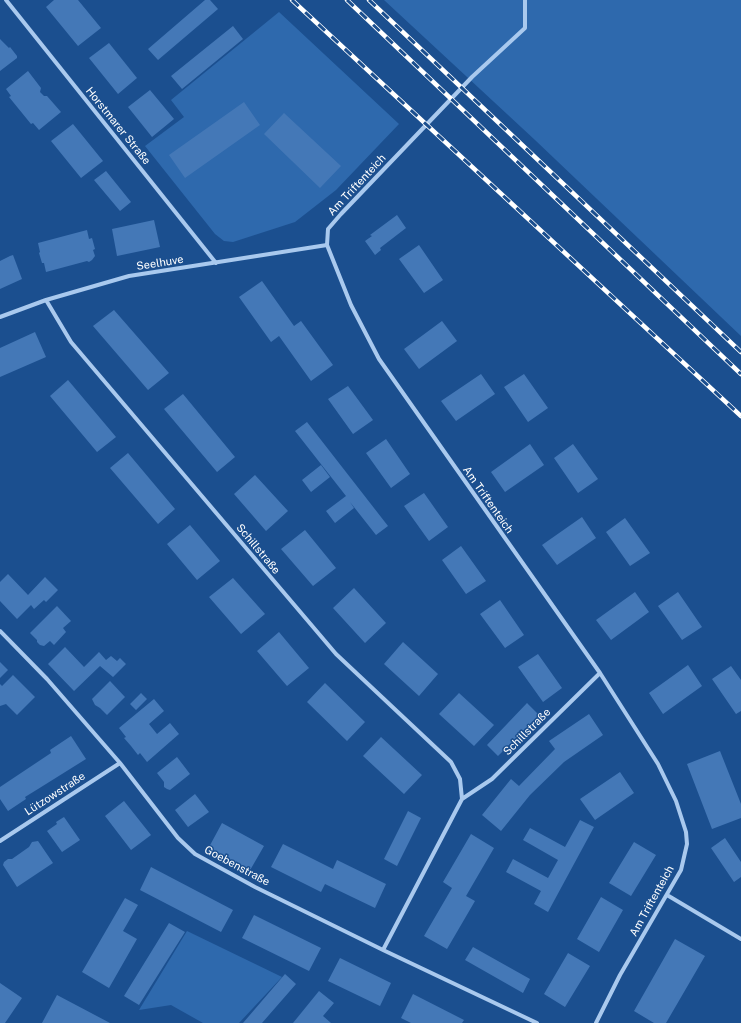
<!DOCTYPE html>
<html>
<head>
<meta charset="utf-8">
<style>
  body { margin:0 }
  canvas { display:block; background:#1b4f8f }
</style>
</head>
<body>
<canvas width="741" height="1023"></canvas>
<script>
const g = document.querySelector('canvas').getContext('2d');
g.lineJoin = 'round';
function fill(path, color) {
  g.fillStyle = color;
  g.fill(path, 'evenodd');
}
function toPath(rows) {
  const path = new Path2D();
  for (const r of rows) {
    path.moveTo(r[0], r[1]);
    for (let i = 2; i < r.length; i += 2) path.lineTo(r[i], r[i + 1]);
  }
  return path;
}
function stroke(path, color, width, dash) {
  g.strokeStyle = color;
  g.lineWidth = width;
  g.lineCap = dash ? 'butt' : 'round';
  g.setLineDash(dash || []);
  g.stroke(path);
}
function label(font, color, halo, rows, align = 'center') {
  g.font = font + ' "Public Sans",sans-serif';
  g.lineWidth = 3;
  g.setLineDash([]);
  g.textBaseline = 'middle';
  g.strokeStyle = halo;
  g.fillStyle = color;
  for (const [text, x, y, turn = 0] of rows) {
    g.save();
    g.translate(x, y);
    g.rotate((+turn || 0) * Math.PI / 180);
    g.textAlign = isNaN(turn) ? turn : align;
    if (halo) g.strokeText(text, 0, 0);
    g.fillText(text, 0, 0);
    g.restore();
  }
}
const green = toPath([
  [384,0,741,0,741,336,535,140],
  [279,12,399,124,336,190,295,222,233,242,224,241,215,234,145,146,184,117,171,100],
  [187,931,282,977,239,1023,203,1023,171,1005,139,1010]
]);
const building = toPath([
  [54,0,78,0,101,28,78,46,46,7],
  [205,0,210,0,218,9,158,60,148,49],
  [233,26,243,39,182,89,171,76],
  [0,39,9,48,10,47,17,56,17,58,0,71],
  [109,43,137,78,118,94,89,58],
  [28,71,41,88,40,92,44,96,47,96,61,112,39,130,33,123,31,124,9,97,11,96,6,89],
  [150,90,174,119,152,137,128,107],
  [244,102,260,125,185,178,169,155],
  [284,113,341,166,320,188,264,134],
  [73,124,103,161,81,178,51,141],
  [106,171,131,202,120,211,94,180],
  [397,215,406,228,380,248,381,250,375,255,365,241,372,236,370,235],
  [154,220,160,247,117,256,112,229],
  [87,230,89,239,92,238,95,249,93,250,95,256,92,260,89,262,87,261,46,272,44,263,42,263,39,253,40,252,38,243],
  [419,245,443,280,424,293,399,259],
  [13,255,22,279,0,289,0,261,10,256],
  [262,281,294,326,301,321,333,365,311,381,279,336,271,342,239,297],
  [114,310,169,373,148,390,93,326],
  [442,321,457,341,419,369,404,349],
  [35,332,46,357,0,377,0,348],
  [481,374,495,394,456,421,441,401],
  [524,374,548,408,528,422,504,387],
  [68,380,116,437,97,452,50,396],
  [348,386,373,420,353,434,328,399],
  [183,394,235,457,217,472,164,409],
  [307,422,388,526,376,535,350,502,354,508,335,523,326,511,346,496,295,431],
  [386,439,410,474,391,488,366,453],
  [530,444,544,465,505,492,491,472],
  [573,444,598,479,578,493,554,458],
  [128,453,175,509,158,524,110,468],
  [321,465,330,477,311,492,302,480],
  [255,475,288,511,266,531,234,494],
  [424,493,448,527,429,541,404,506],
  [582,517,596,538,557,565,542,545],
  [625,518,650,553,630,566,606,532],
  [190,525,220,561,197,580,167,544],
  [305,530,336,568,313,586,281,549],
  [461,546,486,581,466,594,442,560],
  [8,574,28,595,45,577,58,590,46,602,44,600,34,609,31,605,17,619,0,601,0,582],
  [233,578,265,614,241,634,209,597],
  [354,588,386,623,365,643,333,608],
  [635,592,649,612,611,640,596,620],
  [678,592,702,627,682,640,658,606],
  [500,600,524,635,505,648,480,614],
  [57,606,71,621,63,628,66,632,54,645,50,641,44,646,40,645,37,642,37,640,30,633],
  [279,632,309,668,287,686,257,651],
  [403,642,438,674,419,696,384,664],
  [65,647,84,667,99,652,106,660,111,656,117,661,120,658,126,664,113,677,100,666,74,691,48,664],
  [538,654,562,688,543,702,518,667],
  [0,662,8,670,0,678],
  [688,665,702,686,663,714,649,693],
  [731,666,741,680,741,711,736,714,712,679],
  [13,675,35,697,17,715,6,704,0,706,0,684,2,686],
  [110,681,125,697,107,715,100,708,95,705,92,699],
  [325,683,365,722,347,741,307,702],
  [141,693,147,699,136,710,130,704],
  [459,693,494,725,474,746,439,714],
  [154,699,164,711,149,724,157,734,170,723,179,734,147,762,140,753,138,755,131,746,124,738,126,737,119,728],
  [527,703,539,715,498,756,487,745],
  [589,714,603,735,564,762,530,795,501,831,482,815,511,779,519,786,555,749,549,741],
  [71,736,86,759,38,789,25,797,26,799,8,811,0,799,0,787,51,753,50,750],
  [381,737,422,775,404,794,363,756],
  [720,751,741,804,741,818,712,829,687,764],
  [177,757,190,774,170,790,167,789,164,787,164,782,157,773],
  [620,772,634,793,595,820,580,799],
  [195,794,209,812,188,827,175,810],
  [124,801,151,835,131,850,105,816],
  [408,811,421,818,397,866,384,859],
  [64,817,80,840,62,852,47,831,57,824,56,822],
  [580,820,594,827,548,912,534,904,541,891,506,872,513,859,548,878,558,860,523,840,530,828,565,847],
  [222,823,264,846,249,872,208,849],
  [471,834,494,848,466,896,475,901,447,949,424,936,452,888,443,882],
  [725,838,741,862,741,877,734,882,711,848],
  [38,841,53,863,17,887,3,865,4,862,8,859,12,859,29,847,32,842],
  [634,842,656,855,631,896,609,883],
  [283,844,333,869,337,860,386,884,375,908,325,884,321,892,271,867],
  [151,867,233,910,221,932,140,890],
  [601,897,623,910,599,952,577,939],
  [125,898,138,905,123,931,137,939,109,988,82,972],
  [254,915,321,948,309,971,242,938],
  [169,923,185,932,139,1005,124,996],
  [675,939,705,956,666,1023,654,1023,634,1011],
  [473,947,530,979,523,993,465,960],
  [568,953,590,966,565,1007,544,994],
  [340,958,391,983,380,1006,328,981],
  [285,974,296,984,262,1023,243,1023],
  [0,983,22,998,5,1023,0,1023],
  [319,991,334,1003,323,1016,331,1023,293,1023],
  [413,994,464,1020,462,1023,411,1023,401,1018],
  [57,995,110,1023,42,1023]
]);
const minor = toPath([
  [6,0,216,263],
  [525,0,525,28,472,77,341,214,328,229,327,245,351,305,379,359,600,673,658,764,676,801,686,832,687,844,681,870,620,975,596,1023],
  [46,300,71,342,336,654,451,762,460,779,462,799,383,950],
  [0,317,46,300,129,276,327,245],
  [0,631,47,679,120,763,178,838,195,854,255,887,383,950,537,1023],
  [462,799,492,779,600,673],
  [0,841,120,763],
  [667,895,741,939]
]);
const rail = toPath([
  [292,0,741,416],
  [347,0,741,374],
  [369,0,741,352]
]);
const streetNames = [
  ["Horstmarer Straße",118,126,51],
  ["Am Triftenteich",357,185,-47],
  ["Seelhuve",160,263,-9],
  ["Am Triftenteich",488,500,55],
  ["Schillstraße",258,549,50],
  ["Schillstraße",527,732,-45],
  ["Lützowstraße",55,794,-33],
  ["Goebenstraße",237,866,28],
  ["Am Triftenteich",652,901,-61]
];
fill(green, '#2e69ad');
fill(building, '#4478b7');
stroke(minor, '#a9c9ee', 4);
stroke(rail, '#fff', 4.5);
stroke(rail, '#1b4f8f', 3, [9]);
label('11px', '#fff', '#1b4f8f', streetNames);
</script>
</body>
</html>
